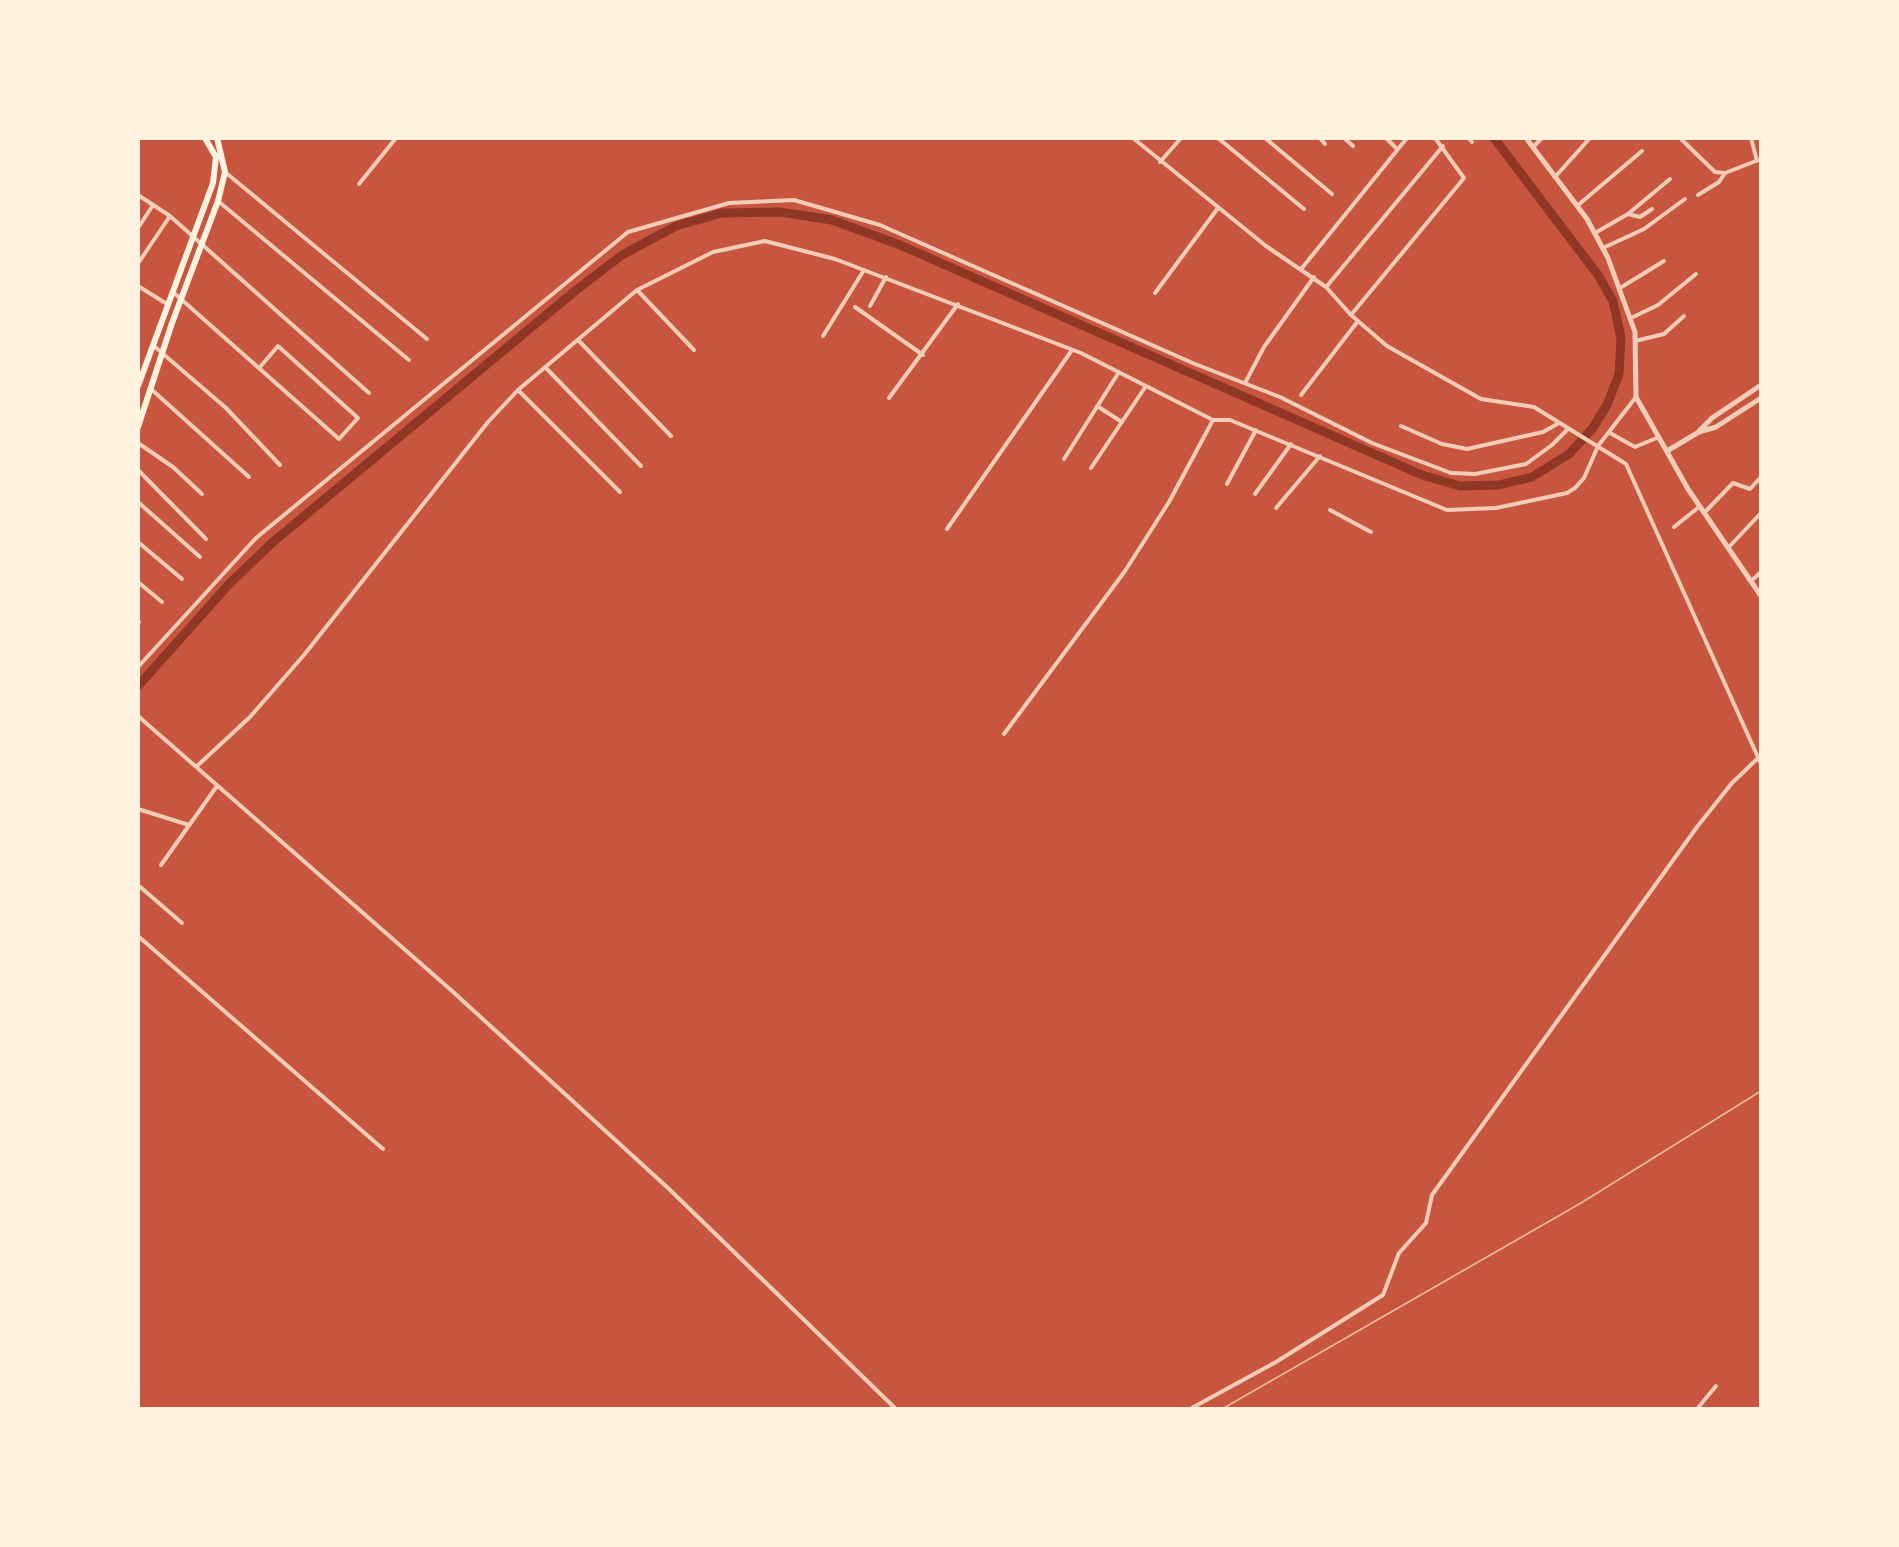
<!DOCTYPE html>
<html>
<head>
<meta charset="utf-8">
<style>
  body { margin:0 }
  #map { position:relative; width:1899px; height:1547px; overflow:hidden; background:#c8553d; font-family:"Noto Sans",sans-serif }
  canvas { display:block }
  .frame { position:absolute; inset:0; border:140px solid #fff3e0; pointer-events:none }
</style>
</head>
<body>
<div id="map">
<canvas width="1899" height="1547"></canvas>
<div class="frame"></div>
</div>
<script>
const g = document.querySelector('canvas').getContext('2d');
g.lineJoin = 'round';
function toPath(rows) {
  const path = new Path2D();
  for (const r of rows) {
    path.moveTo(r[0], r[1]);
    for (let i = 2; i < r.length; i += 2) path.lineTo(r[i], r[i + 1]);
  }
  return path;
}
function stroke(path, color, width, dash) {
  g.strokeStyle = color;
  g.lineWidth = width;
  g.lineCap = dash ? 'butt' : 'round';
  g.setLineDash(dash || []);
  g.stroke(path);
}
const canal = toPath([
  [138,686,230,583,273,542,575,291,622,255,676,226,722,213,780,212,832,220,900,245,1422,475,1460,486,1499,485,1532,477,1569,454,1592,429,1607,405,1619,374,1621,338,1613,301,1598,275,1494,138]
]);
const minor = toPath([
  [1133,138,1266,246,1326,287,1351,315,1387,346,1481,399,1534,407,1626,464,1761,764],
  [1218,138,1304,209],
  [1265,138,1332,194],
  [1320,138,1325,144],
  [1344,138,1353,146],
  [1386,138,1397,149],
  [1469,138,1472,142],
  [1680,138,1715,172,1725,173,1761,159],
  [1751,138,1757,161],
  [1533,147,1542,138],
  [1160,162,1181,138],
  [225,172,427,339],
  [1555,177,1590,138],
  [359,184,396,138],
  [138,195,170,216,369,393],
  [1698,195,1719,182,1725,173],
  [218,201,409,360],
  [1577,206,1642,151],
  [1628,214,1640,217,1652,209],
  [138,228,153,205],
  [1595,233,1628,214,1670,179],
  [1603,248,1644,229,1685,199],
  [139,262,170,216],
  [1302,268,1407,138],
  [138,286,167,304],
  [1327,286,1443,146],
  [1620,288,1664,261],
  [637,290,694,350],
  [173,292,339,439,358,418,278,346,260,367],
  [1155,293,1218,208],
  [870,306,886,277],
  [855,307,923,355],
  [1351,315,1464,178,1435,138],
  [1631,318,1658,305,1696,274],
  [823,336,864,270],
  [578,340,671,436],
  [1635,341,1664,334,1684,316],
  [154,346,226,408,280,465],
  [545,367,641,466],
  [1245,383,1264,347,1314,277],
  [151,389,249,477],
  [518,390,620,492],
  [1301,395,1358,321],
  [889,398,958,304],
  [1097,406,1122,422],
  [1401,426,1442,444,1467,449,1543,432,1559,423],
  [1610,433,1635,447,1659,437],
  [138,443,173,467,202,494],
  [1064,459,1119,372],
  [1091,468,1146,386],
  [138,470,206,539],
  [1227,484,1256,430],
  [1255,494,1291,444],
  [138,502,200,557],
  [1276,508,1320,456],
  [1330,510,1371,532],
  [1704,513,1733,483,1750,489,1761,477],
  [1674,527,1699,507],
  [947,529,1072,350],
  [138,542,182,579],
  [1728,548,1761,513],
  [1751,581,1761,572],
  [138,582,162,602],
  [138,621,139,622],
  [138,667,256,538,628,232,729,203,794,200,880,225,1195,364,1280,397,1372,443,1451,473,1475,474,1526,464,1552,445,1567,430],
  [138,716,451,990,668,1188,896,1409],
  [1004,734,1125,571,1169,502,1213,420,1230,420,1447,510,1496,508,1567,493,1575,488,1584,478,1598,446,1636,397],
  [196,767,250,717,304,655,488,422,518,390,637,290,713,252,765,241,835,259,1081,353,1213,420],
  [138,809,189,825],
  [161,865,217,786],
  [138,885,182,923],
  [138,936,383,1149],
  [1190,1409,1276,1362,1383,1295,1399,1253,1426,1223,1432,1195,1697,827,1732,783,1758,758],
  [1697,1409,1716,1386]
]);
const tertiary = toPath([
  [1526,138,1587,219,1608,258,1635,332,1636,397,1688,489,1761,596],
  [1699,431,1712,418,1761,385],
  [1667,451,1699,432,1716,427,1761,398]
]);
const primary = toPath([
  [138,386,213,183,216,157,205,138],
  [138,427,172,323,218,201,225,172,217,138]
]);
const rail = toPath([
  [1222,1409,1581,1203,1761,1091]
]);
stroke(canal, '#8f3625', 9);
stroke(minor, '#f1ccb7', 4);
stroke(tertiary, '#f1ccb7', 5);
stroke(primary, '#fff3e0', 6);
stroke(rail, '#e9b49f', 2);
</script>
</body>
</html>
